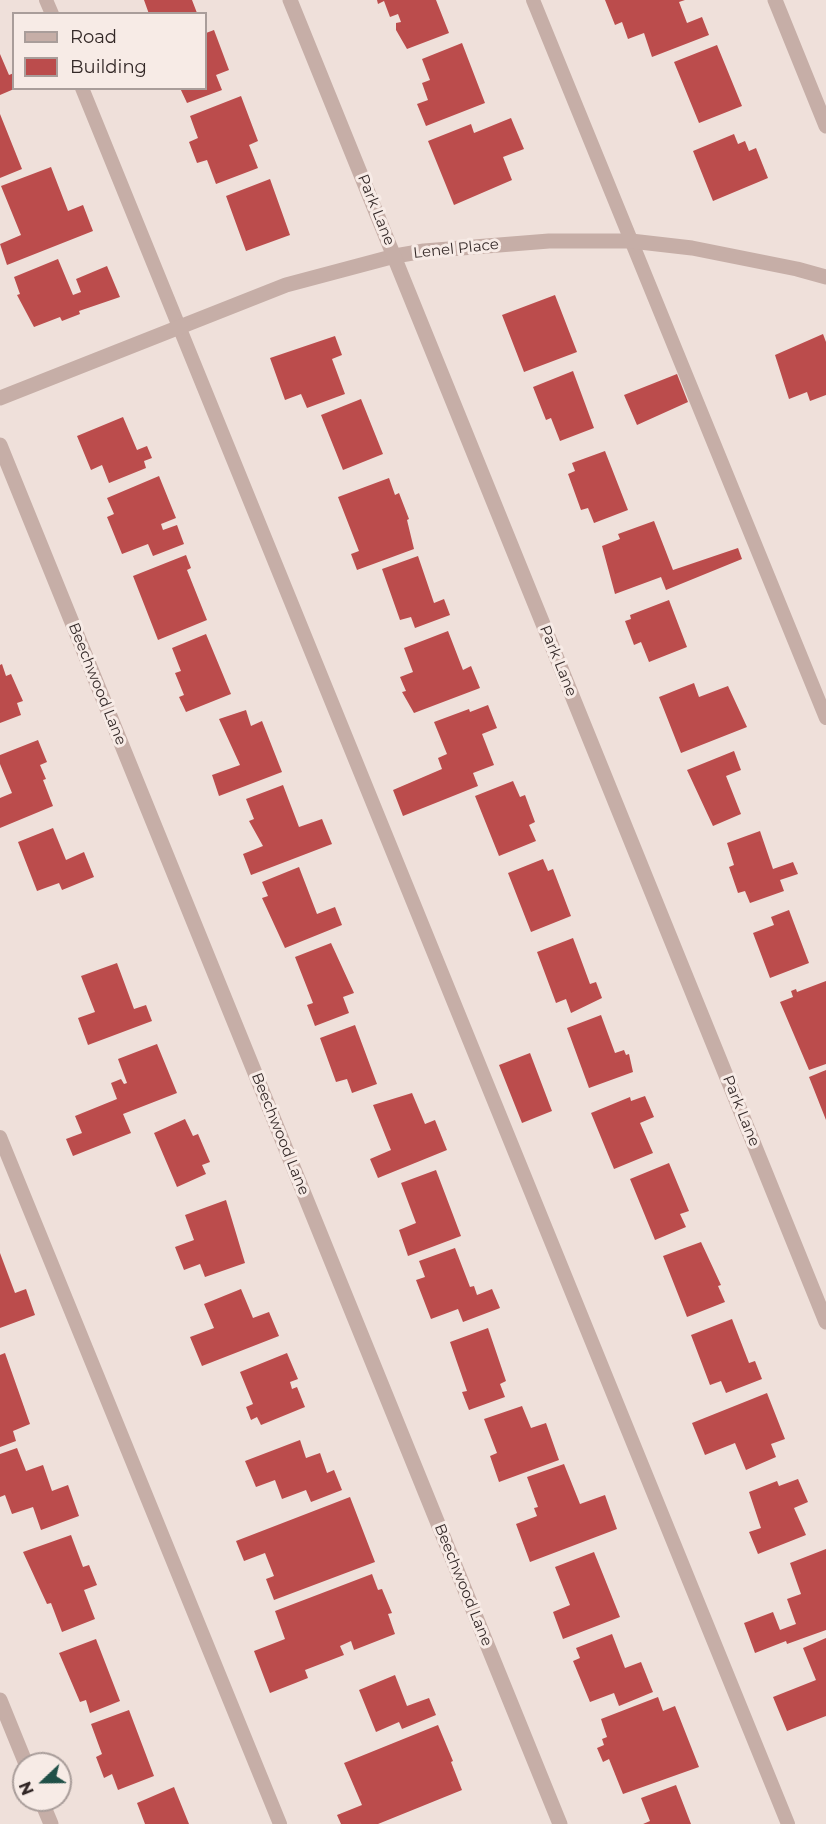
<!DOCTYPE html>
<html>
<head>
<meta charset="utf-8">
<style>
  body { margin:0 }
  #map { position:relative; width:826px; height:1824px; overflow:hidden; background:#efe0da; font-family:Montserrat,sans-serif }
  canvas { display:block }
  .legend { position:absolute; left:12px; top:12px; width:195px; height:78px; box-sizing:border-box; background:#f7ebe6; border:2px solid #a99d9a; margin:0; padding:8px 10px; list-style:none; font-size:18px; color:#332827 }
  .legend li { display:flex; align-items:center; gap:12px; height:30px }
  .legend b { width:30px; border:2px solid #a99d9a }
  .north { position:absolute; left:12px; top:1752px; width:60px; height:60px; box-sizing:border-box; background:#f7ebe6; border:2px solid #a99d9a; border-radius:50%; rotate:248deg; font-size:16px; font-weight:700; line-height:24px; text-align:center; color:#332827 }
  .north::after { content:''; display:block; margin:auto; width:21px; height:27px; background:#205048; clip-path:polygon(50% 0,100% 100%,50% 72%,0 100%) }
</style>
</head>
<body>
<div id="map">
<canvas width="826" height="1824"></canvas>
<ul class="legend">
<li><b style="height:8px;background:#c6aea7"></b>Road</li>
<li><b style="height:16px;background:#bb4c4c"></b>Building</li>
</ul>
<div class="north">N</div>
</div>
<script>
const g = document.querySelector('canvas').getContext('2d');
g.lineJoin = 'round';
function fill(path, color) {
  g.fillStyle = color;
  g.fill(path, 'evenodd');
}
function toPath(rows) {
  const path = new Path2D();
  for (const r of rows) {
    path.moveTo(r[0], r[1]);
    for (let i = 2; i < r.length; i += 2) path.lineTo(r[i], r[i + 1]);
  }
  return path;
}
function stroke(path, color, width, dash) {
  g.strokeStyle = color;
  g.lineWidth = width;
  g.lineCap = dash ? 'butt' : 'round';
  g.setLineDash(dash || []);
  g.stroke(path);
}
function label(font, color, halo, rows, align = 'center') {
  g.font = font + ' Montserrat,sans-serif';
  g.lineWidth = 6;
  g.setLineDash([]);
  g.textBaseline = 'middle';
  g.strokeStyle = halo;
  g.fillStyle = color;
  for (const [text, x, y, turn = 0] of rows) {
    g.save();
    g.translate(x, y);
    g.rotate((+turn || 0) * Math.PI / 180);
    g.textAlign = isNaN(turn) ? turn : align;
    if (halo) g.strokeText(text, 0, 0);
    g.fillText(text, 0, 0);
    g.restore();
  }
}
const building = toPath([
  [144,0,192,0,197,13,149,14],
  [377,0,436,0,449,33,407,49,396,30,396,23,401,22,398,14,390,17,384,1,378,4],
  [605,0,685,0,679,2,687,23,702,17,709,35,652,57,644,33,628,39,622,22,615,25],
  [214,30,229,70,216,75,222,90,187,103,180,88,206,88,206,33],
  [462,43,485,103,426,126,417,104,428,100,422,83,430,80,422,59],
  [717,45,742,106,699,123,674,62],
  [0,54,9,75,14,73,14,89,0,95],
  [241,96,258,141,249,145,258,168,216,184,207,160,197,163,189,142,198,138,190,116],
  [0,114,22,169,0,178],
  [511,118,524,149,503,157,512,180,454,205,428,141,471,124,474,133],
  [734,134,738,144,745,141,749,151,756,148,768,178,713,201,693,151],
  [51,167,68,211,83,205,93,231,7,265,0,244,21,235,1,186],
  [270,179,290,235,246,251,226,196],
  [58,259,73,295,81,292,76,279,107,266,120,297,79,311,80,314,62,321,60,317,34,327,17,295,20,294,14,277],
  [555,295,577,352,524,372,502,315],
  [823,334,826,342,826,395,810,401,807,392,789,399,775,355],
  [335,336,342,355,332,359,345,394,307,408,301,394,285,400,270,358],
  [573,371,594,428,560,441,551,418,546,420,533,387],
  [677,374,688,402,637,425,624,395],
  [361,399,383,454,343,470,321,415],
  [123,417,137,450,147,446,152,458,144,461,146,468,109,483,102,465,91,470,77,436],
  [605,451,628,510,594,523,588,508,581,510,568,474,575,471,572,463],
  [159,476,176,518,161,524,163,530,177,525,184,544,153,556,148,544,122,554,107,517,114,514,107,498],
  [389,478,395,495,399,493,409,519,407,520,414,549,357,570,351,554,359,551,338,497],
  [654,521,673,570,738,548,742,559,666,590,661,577,615,594,602,546,620,539,618,534],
  [186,555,191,568,187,570,207,620,158,640,133,576],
  [418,556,434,603,444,599,450,615,415,628,411,617,400,620,382,569],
  [669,600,687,647,649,662,641,642,634,645,625,621,631,619,630,615],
  [448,631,463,670,471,666,480,688,414,713,402,692,406,691,400,677,413,672,404,648],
  [206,634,231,694,186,712,179,697,184,695,175,673,181,671,172,648],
  [2,664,6,676,11,674,23,701,17,703,21,715,0,723,0,665],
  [694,683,699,697,728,686,747,727,681,753,659,697],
  [488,705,497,728,482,734,494,765,473,773,478,786,403,816,393,790,442,769,438,758,447,754,434,722,469,709,470,712],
  [246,710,251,726,262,721,282,772,219,796,212,775,240,765,219,719],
  [38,740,47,762,40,765,46,779,43,780,53,806,0,828,0,798,12,793,0,764,0,755],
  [734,751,741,770,726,776,741,814,713,826,687,770],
  [513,781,520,797,525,795,535,822,529,825,536,841,499,856,475,796],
  [283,785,299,827,322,819,332,844,251,875,243,854,263,846,249,821,254,819,246,799],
  [53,828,66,860,84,852,94,877,62,890,59,883,37,891,18,842],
  [760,831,773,869,793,862,798,874,780,880,784,891,750,903,745,891,738,893,729,867,734,865,727,843],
  [543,859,548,871,553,869,571,916,531,932,508,873],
  [299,867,317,914,335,907,342,925,285,948,262,898,268,896,262,882],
  [789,910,809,963,770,978,753,933,774,925,771,917],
  [573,938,590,984,596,982,602,998,571,1013,566,999,556,1003,537,952],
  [331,943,354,993,343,997,349,1013,315,1026,307,1005,313,1003,295,957],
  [117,963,134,1009,146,1005,152,1021,88,1045,78,1018,95,1012,81,976],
  [826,981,826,1064,809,1070,780,1002,793,997,791,991,796,989,797,992],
  [601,1015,615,1053,624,1050,626,1055,629,1054,633,1072,589,1088,567,1028],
  [355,1025,377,1084,352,1093,347,1079,336,1082,320,1038],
  [157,1044,177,1093,123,1114,131,1133,73,1156,66,1139,82,1133,75,1116,117,1099,111,1083,121,1079,124,1084,127,1083,118,1059],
  [530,1053,552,1111,522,1123,499,1065],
  [826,1070,826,1120,809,1077],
  [412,1093,425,1124,435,1120,447,1150,378,1178,370,1159,391,1150,373,1105],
  [645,1096,654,1117,640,1123,653,1153,614,1169,591,1113,630,1097,631,1101],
  [185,1119,193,1136,198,1134,210,1162,202,1165,206,1174,177,1187,154,1133],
  [669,1163,689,1211,680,1214,686,1227,655,1240,630,1179],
  [436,1170,461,1236,408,1256,399,1230,416,1223,401,1183],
  [226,1200,245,1263,205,1277,200,1264,184,1270,175,1247,194,1240,185,1215],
  [701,1242,721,1285,718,1286,725,1302,687,1317,663,1256],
  [455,1248,470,1287,474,1286,477,1295,492,1289,500,1308,463,1322,458,1309,431,1319,416,1280,425,1277,419,1261],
  [0,1253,15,1293,26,1289,35,1315,0,1328],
  [241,1289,253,1318,269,1312,279,1336,202,1366,190,1337,214,1328,204,1304],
  [732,1319,749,1363,755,1361,762,1379,726,1393,721,1381,710,1385,691,1335],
  [488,1328,506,1381,500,1384,505,1397,469,1410,462,1392,467,1391,450,1342],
  [5,1353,30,1424,13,1431,16,1441,0,1447,0,1355],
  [287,1353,298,1379,290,1382,292,1389,297,1387,305,1407,261,1425,257,1417,251,1420,246,1407,253,1404,240,1372],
  [767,1393,785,1439,771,1444,776,1457,746,1470,735,1443,705,1455,692,1423],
  [522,1406,531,1428,546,1423,559,1460,499,1482,490,1456,497,1453,484,1419],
  [300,1440,306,1458,320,1453,327,1473,334,1470,342,1490,311,1502,306,1490,282,1499,275,1480,256,1487,245,1461],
  [17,1448,26,1471,43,1465,52,1491,68,1485,79,1516,41,1530,33,1507,12,1514,5,1495,0,1497,0,1454],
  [564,1464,580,1504,605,1495,617,1529,530,1562,516,1524,537,1516,534,1508,538,1507,527,1477],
  [798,1479,808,1502,794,1508,806,1535,758,1554,749,1532,761,1528,749,1492,777,1481,779,1486],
  [350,1497,375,1562,274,1600,266,1579,274,1576,265,1553,244,1561,236,1541],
  [71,1535,83,1567,89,1565,97,1585,84,1590,95,1619,62,1632,51,1603,47,1604,23,1552],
  [826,1549,826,1630,787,1644,786,1641,755,1653,744,1623,773,1612,780,1630,796,1624,787,1599,801,1594,790,1563],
  [594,1552,620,1617,563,1639,553,1612,570,1605,555,1567],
  [372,1574,378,1590,382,1589,392,1613,388,1614,395,1634,354,1650,351,1641,340,1646,344,1655,305,1670,308,1678,270,1693,254,1651,285,1639,275,1611],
  [612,1634,625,1668,641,1662,653,1692,619,1706,614,1693,590,1702,573,1661,580,1658,576,1648],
  [826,1638,826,1716,787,1731,773,1697,816,1680,803,1648],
  [96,1639,120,1701,90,1713,86,1700,80,1702,59,1653],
  [395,1675,407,1706,429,1698,436,1715,402,1729,399,1722,376,1732,359,1690],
  [658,1697,663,1711,675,1706,699,1767,623,1794,609,1759,603,1762,597,1748,604,1745,602,1739,607,1737,601,1719],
  [129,1710,154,1776,118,1790,112,1774,104,1778,96,1757,102,1754,91,1724],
  [438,1725,453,1761,451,1762,462,1790,378,1824,341,1824,337,1815,362,1805,344,1763],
  [676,1785,691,1824,643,1824,650,1821,641,1798],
  [174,1787,189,1824,145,1824,137,1803]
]);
const service = toPath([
  [46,0,52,14],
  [533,0,826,718],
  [82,88,788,1824],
  [0,1137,280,1824]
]);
const minor = toPath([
  [775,0,826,126],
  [0,398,286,285,395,256,424,251,549,241,631,241,692,248,797,269,826,277],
  [0,445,560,1824],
  [0,1700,26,1764],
  [41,1800,51,1824]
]);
const tertiary = toPath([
  [290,0,826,1322]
]);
const streetNames = [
  ["Park Lane",376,210,68],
  ["Lenel Place",456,249,-6],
  ["Park Lane",558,661,68],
  ["Beechwood Lane",97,684,68],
  ["Park Lane",741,1111,68],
  ["Beechwood Lane",280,1134,68],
  ["Beechwood Lane",463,1585,68]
];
fill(building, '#bb4c4c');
stroke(service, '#c6aea7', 14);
stroke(minor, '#c6aea7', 15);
stroke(tertiary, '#c6aea7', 15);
label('15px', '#332827', '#f7ebe6', streetNames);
</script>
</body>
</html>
